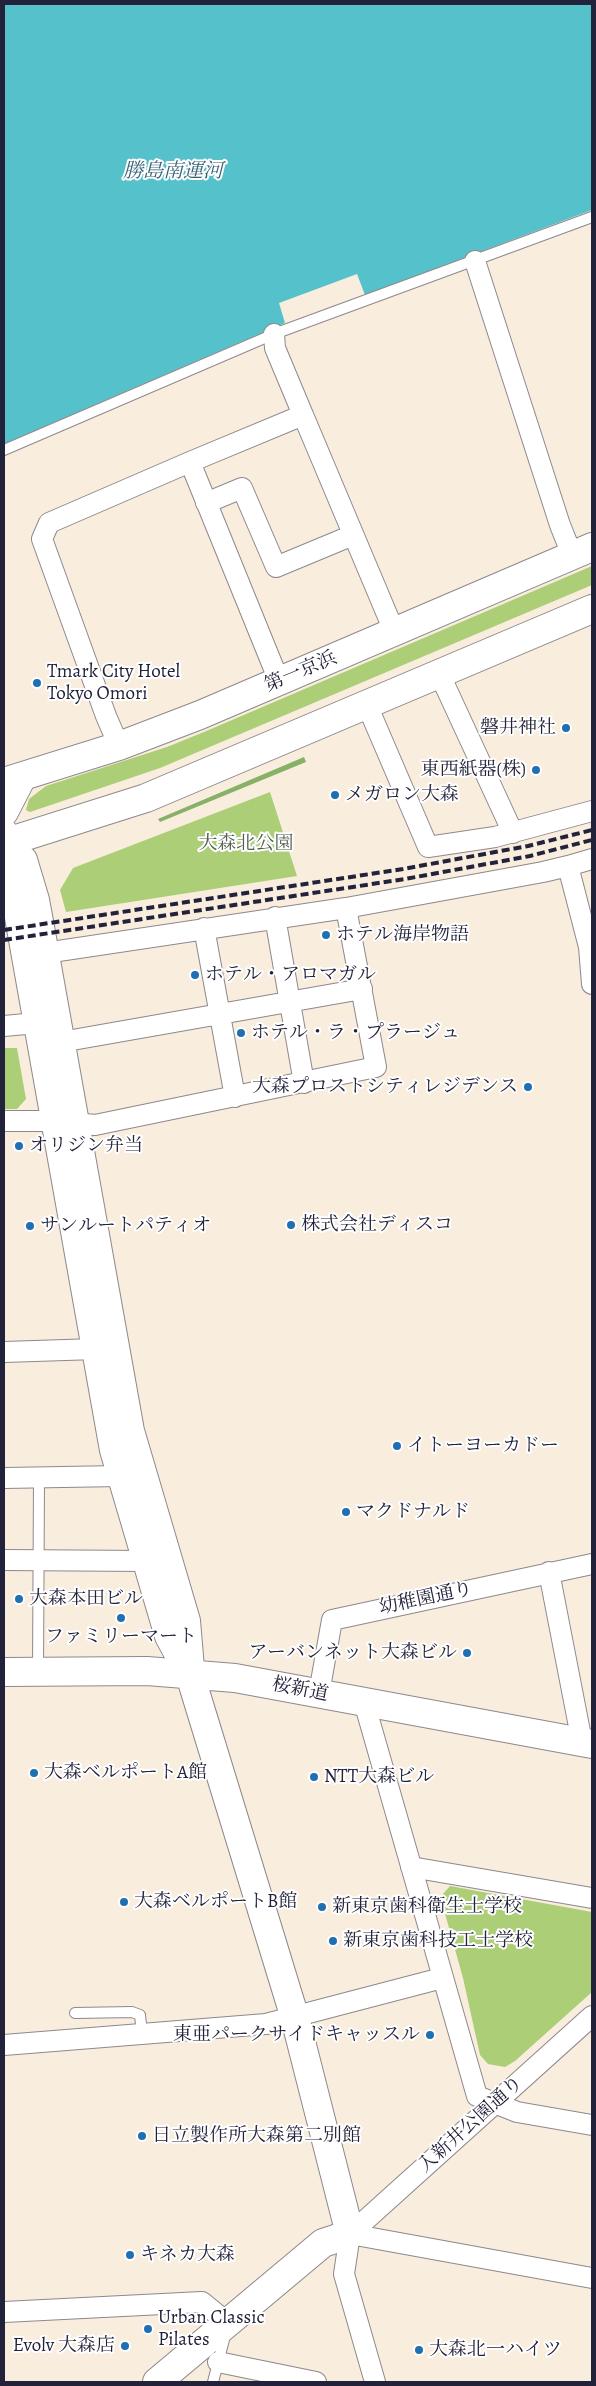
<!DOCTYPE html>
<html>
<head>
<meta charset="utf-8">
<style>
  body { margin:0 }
  #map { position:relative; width:596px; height:2386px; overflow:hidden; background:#f9edde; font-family:Alegreya,serif }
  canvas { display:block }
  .frame { position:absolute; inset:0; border:5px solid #22223b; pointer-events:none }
</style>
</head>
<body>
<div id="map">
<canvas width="596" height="2386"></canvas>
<div class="frame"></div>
</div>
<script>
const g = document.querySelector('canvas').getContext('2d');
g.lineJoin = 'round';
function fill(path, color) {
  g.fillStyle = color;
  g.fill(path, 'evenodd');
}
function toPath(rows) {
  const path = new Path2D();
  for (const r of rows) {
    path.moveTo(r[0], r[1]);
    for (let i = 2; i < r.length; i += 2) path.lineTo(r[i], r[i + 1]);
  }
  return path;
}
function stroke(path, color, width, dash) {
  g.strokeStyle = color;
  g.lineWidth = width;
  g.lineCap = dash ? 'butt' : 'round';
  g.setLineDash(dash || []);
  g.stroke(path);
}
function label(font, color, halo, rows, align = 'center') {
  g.font = font + ' Alegreya,"Noto Serif JP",serif';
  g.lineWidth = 4;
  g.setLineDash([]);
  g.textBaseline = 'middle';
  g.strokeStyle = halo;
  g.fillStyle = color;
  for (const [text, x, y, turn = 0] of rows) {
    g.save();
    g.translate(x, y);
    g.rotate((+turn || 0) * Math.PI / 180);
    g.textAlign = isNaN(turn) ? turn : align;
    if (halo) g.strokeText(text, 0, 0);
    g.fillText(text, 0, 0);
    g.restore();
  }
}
const green = toPath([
  [592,566,592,585,160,768,30,812,26,810,29,799,46,786,167,747,204,732],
  [270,792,297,876,66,912,60,890,73,868],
  [4,1048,17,1048,26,1099,17,1109,4,1109],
  [450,1886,592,1912,592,1992,515,2061,505,2067,488,2064,480,2055,463,1978,444,1910,442,1895]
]);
const forest = toPath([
  [304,757,306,762,160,822,158,819]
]);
const water = toPath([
  [4,4,592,4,592,210,365,295,357,274,279,303,285,323,4,444]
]);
const lane = toPath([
  [4,450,274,334,592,217],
  [38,1671,39,1478],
  [75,2013,132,2012,140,2015,142,2034],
  [213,2382,226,2332]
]);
const street = toPath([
  [475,261,560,525,572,555],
  [274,334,275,348,303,415],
  [190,462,279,681],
  [206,503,242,488,276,567,353,535],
  [440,675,513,833],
  [367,705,428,847,495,837,592,811],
  [119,746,106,716,42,539,49,523,190,462,303,415,394,631],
  [568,866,592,859],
  [275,917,304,1083],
  [204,928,235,1097],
  [45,953,346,908,543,872,568,866,589,947,592,984],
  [4,1026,37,1023],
  [61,1042,362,989],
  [4,1121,55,1121,95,1125,376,1067,346,908],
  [4,1352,96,1349],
  [4,1478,121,1476],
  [4,1560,146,1561],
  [549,1572,582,1742],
  [319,1693,332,1620,592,1564],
  [364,1702,477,2096,517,2112,592,2125],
  [411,1867,592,1898],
  [4,2045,266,2024,442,1978],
  [350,2234,592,2016],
  [350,2234,592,2278],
  [350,2234,344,2274,375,2382],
  [4,2312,202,2302,229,2324],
  [218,2362,316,2382]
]);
const secondary = toPath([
  [4,812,22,777],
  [4,833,114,1450,169,1636,190,1675,295,2018,350,2234,323,2243,157,2382],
  [23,860,35,900,40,927,130,1431,186,1621,190,1668],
  [4,1672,147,1671,235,1678,592,1744]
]);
const highway = toPath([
  [4,782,119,746,200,715,592,547],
  [4,843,146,798,592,609]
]);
const rail = toPath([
  [4,930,403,869,528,846,592,830],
  [4,940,405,879,530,856,592,840]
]);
const markers = [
  [37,683,5,"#1f6fb2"],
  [566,728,5,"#1f6fb2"],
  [536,770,5,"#1f6fb2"],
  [335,795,5,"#1f6fb2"],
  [326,935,5,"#1f6fb2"],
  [195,975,5,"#1f6fb2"],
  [241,1033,5,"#1f6fb2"],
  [528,1087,5,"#1f6fb2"],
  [19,1146,5,"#1f6fb2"],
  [291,1225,5,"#1f6fb2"],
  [30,1226,5,"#1f6fb2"],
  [397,1446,5,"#1f6fb2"],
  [346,1512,5,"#1f6fb2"],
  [19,1599,5,"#1f6fb2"],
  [121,1618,5,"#1f6fb2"],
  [467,1653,5,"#1f6fb2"],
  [34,1773,5,"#1f6fb2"],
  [314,1777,5,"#1f6fb2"],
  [124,1902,5,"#1f6fb2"],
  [322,1907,5,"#1f6fb2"],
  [333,1941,5,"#1f6fb2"],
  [430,2035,5,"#1f6fb2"],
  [142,2136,5,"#1f6fb2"],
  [130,2255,5,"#1f6fb2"],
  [148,2329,5,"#1f6fb2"],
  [125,2346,5,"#1f6fb2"],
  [419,2350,5,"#1f6fb2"]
];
const poiNames = [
  ["Tmark City Hotel",47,672],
  ["Tokyo Omori",47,694],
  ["磐井神社",556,728,"right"],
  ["東西紙器(株)",526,770,"right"],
  ["メガロン大森",345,795],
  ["ホテル海岸物語",336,935],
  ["ホテル・アロマガル",205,975],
  ["ホテル・ラ・プラージュ",251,1033],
  ["大森プロストシティレジデンス",518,1087,"right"],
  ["オリジン弁当",29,1146],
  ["株式会社ディスコ",301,1225],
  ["サンルートパティオ",40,1226],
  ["イトーヨーカドー",407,1446],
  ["マクドナルド",356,1512],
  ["大森本田ビル",29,1599],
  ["ファミリーマート",121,1637,"center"],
  ["アーバンネット大森ビル",457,1653,"right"],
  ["大森ベルポートA館",44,1773],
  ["NTT大森ビル",324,1777],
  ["大森ベルポートB館",134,1902],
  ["新東京歯科衛生士学校",332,1907],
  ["新東京歯科技工士学校",343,1941],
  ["東亜パークサイドキャッスル",420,2035,"right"],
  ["日立製作所大森第二別館",152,2136],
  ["キネカ大森",140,2255],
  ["Urban Classic",158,2318],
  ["Pilates",158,2340],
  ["Evolv 大森店",115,2346,"right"],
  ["大森北一ハイツ",429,2350]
];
const streetNames = [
  ["第一京浜",301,672,-23],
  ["幼稚園通り",426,1599,-12],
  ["桜新道",300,1690,11],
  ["入新井公園通り",471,2125,-42]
];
const parkNames = [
  ["大森北公園",246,844]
];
const waterNames = [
  ["勝島南運河",173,172]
];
fill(green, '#abce77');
fill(forest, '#88b168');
fill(water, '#54c1cb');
stroke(lane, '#8e888c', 12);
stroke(street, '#8e888c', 22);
stroke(secondary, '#8e888c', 30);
stroke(highway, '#8e888c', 30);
stroke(lane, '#fff', 10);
stroke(street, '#fff', 20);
stroke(secondary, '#fff', 28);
stroke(highway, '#fff', 28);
stroke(rail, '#22223b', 4, [8, 4]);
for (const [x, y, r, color] of markers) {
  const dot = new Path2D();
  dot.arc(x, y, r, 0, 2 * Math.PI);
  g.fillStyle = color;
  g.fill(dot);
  stroke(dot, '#fff', 2);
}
label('19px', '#22223b', '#fff', poiNames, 'left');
label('19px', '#22223b', '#fff', streetNames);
label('19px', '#525e50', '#fff', parkNames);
label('italic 20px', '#366275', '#fff', waterNames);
</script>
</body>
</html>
